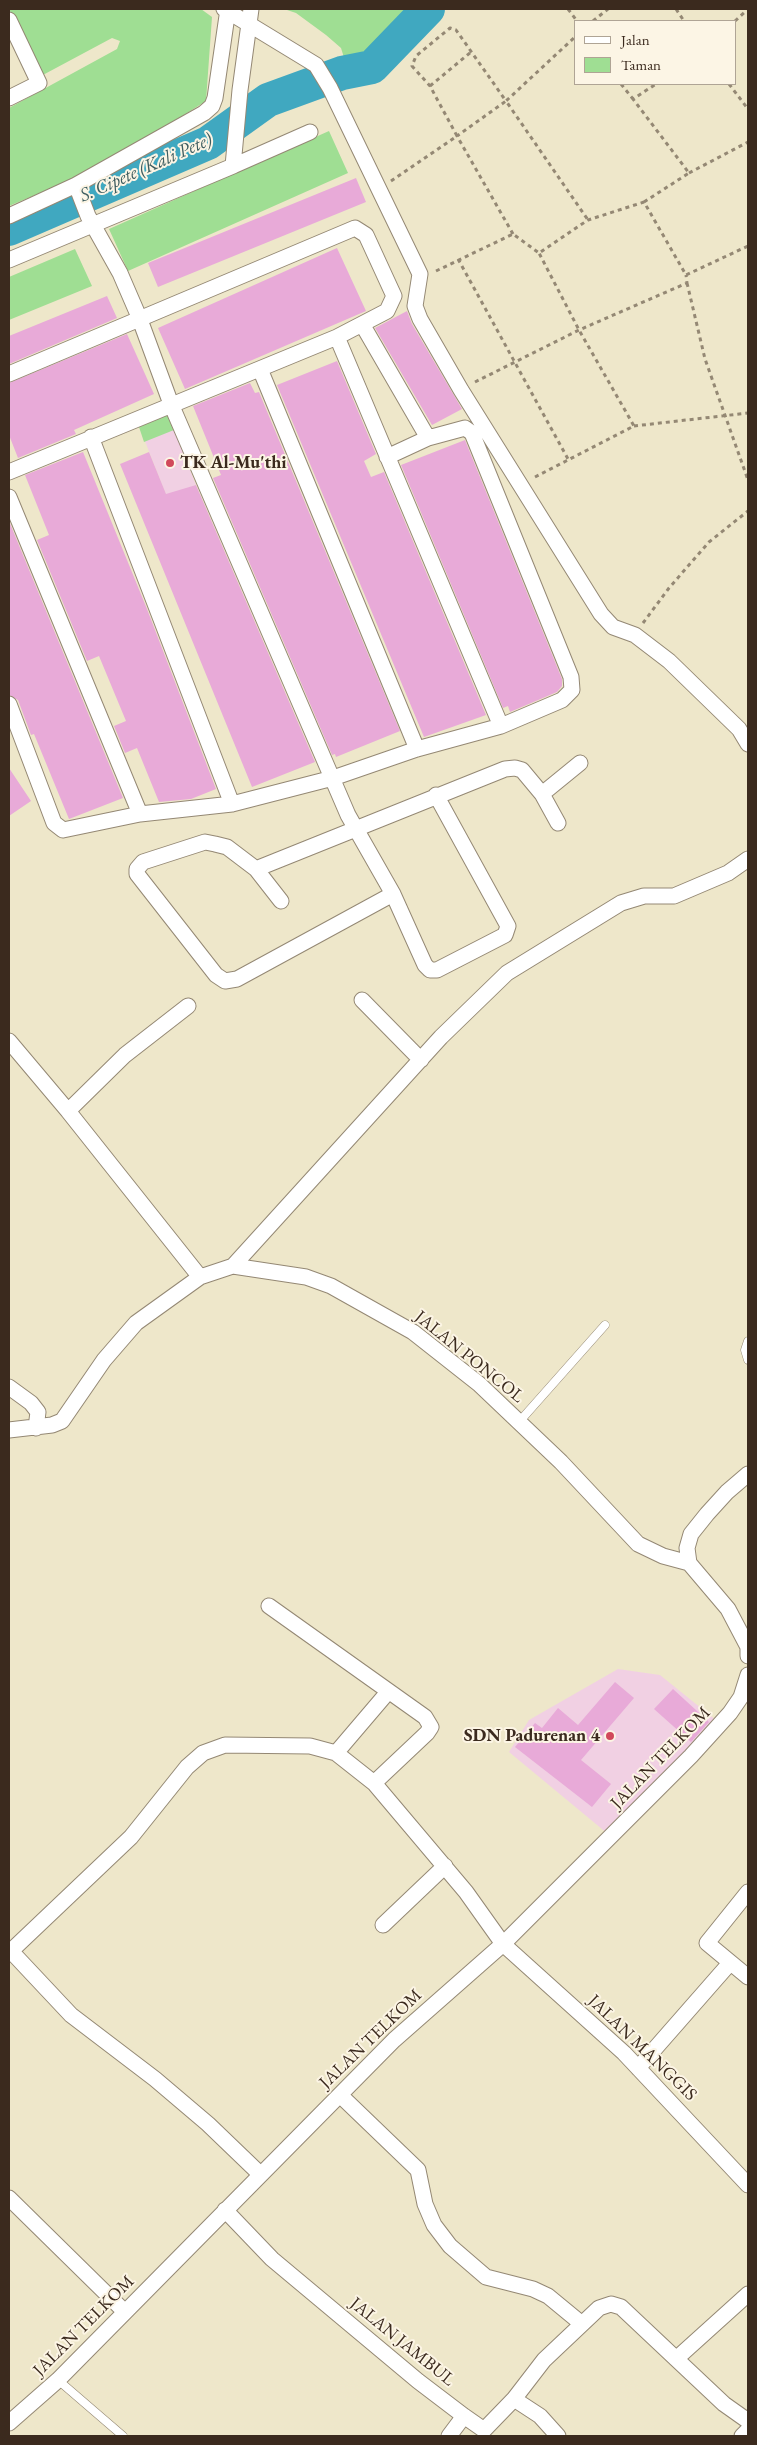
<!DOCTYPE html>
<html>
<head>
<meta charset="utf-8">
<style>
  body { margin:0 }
  #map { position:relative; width:757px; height:2445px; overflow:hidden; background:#eee7ca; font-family:"EB Garamond",serif }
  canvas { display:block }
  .frame { position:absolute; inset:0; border:10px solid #3b2a1e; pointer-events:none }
  .legend { position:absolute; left:574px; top:20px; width:162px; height:65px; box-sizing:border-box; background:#fcf5e5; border:1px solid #afa495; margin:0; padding:6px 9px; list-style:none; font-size:15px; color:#3b2a1e }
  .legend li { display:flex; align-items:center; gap:10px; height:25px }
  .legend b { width:25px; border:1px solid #afa495 }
</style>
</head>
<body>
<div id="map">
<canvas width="757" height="2445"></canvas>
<div class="frame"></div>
<ul class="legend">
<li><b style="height:6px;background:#fff"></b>Jalan</li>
<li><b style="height:14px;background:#9fde93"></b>Taman</li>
</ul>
</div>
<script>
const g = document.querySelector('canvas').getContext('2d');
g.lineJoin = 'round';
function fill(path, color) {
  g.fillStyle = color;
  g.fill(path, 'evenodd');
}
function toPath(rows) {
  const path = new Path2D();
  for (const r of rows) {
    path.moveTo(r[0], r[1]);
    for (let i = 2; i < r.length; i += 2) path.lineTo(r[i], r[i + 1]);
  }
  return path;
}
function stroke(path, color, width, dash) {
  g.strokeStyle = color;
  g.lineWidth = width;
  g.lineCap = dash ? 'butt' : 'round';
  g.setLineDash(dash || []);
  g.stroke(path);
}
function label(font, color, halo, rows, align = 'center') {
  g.font = font + ' "EB Garamond",serif';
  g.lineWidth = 4;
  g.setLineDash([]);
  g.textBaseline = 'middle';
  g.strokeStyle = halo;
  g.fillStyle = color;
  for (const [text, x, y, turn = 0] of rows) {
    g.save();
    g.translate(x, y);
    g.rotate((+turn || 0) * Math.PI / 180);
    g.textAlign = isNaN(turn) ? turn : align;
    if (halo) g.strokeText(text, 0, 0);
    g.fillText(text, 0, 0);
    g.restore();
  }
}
const built = toPath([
  [166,410,196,485,167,497,137,421],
  [618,1669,660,1675,717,1721,608,1834,509,1752,529,1720]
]);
const green = toPath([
  [9,9,201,9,212,17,206,101,102,167,9,206,9,108,117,49,120,41,112,38,41,76],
  [284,9,419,9,368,62,346,64,341,48,326,35,296,13],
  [329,131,348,173,128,271,109,229],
  [75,249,92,286,9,320,9,277],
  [166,410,174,430,144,442,137,421]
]);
const river = toPath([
  [9,229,208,143,268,100,342,73,372,67,428,9]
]);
const building = toPath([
  [356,178,366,202,158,287,148,263],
  [337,248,366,311,185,389,158,328],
  [107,296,117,318,9,364,9,336],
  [407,311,412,324,462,409,432,425,375,328],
  [127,334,154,394,74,430,76,434,18,458,9,435,9,383],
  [337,361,376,454,364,461,371,477,384,472,486,715,424,737,277,385],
  [250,383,255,393,259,392,400,731,336,757,335,754,332,755,213,478,221,475,193,406],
  [465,440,562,679,562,686,557,692,510,712,508,706,503,708,401,465],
  [83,452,147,609,216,789,191,799,159,802,137,748,125,753,114,726,126,721,99,656,87,661,37,540,49,535,25,475],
  [149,452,166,494,196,485,315,762,252,787,120,464],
  [9,521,123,798,69,819,34,734,31,735,18,700,9,695],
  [9,768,31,801,9,816],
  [615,1682,634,1698,581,1760,611,1784,592,1807,515,1747,535,1723,542,1728,558,1708,578,1725],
  [673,1689,709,1722,691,1742,654,1709]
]);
const path = toPath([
  [568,9,577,21],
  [676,9,684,21],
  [593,21,608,9],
  [735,21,748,9],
  [621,84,633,99],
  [729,84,748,109],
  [430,86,471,52],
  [689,173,748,142],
  [391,181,457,136,430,86,412,66,416,56,450,28,456,30,506,101,576,36],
  [644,202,689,173,633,99,656,84],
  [513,234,457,136,506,101,588,220],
  [458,259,568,459],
  [436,271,513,234,539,253,588,220,644,202,686,275,748,246],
  [687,283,705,359,748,480],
  [475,382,579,330,687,283,686,275],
  [634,426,748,413],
  [535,477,634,426,579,330,539,253],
  [643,623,669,588,709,542,748,511]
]);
const lane = toPath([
  [748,1341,745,1350,748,1360],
  [519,1422,605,1325],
  [58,2380,123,2436]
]);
const street = toPath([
  [224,9,316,65,330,88,420,274,415,306,420,319,461,390,601,614,613,627,635,635,669,661,739,729,748,744],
  [9,20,39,83,9,98],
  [233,166,310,132],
  [76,185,88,216,120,273,139,317,171,404,348,815,393,894,425,965,430,970,437,970,505,935,508,926,436,795],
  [9,216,76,185,204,113,212,106,215,98,228,9],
  [9,260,233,166,240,90,251,9],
  [362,324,428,438],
  [337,337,501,726],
  [260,369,417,749],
  [9,374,355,228,366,235,394,296,387,311,337,337,9,472],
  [91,437,232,804],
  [9,497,140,814],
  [9,704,54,823,63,830,140,814,232,804,333,778,417,749,501,726,562,700,572,690,571,677,472,433,465,428,428,438,387,457],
  [542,794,580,763],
  [256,869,505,769,515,768,522,770,542,794,558,823],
  [281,901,256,869,227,847,215,844,205,842,143,862,137,869,137,874,216,975,225,981,237,979,393,894],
  [362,1000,421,1060],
  [9,1041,68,1111,200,1277],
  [68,1111,125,1055,188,1006],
  [233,1266,441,1037,507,973,621,903,644,896,674,896,728,873,748,859],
  [9,1387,31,1403,38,1412,36,1428],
  [9,1430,52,1425,62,1421,104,1360,136,1323,200,1277,233,1266,306,1277,331,1286,413,1332,479,1384,561,1462,638,1544,663,1556,689,1563],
  [748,1474,727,1492,707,1514,691,1534,687,1548,689,1563,728,1609,748,1647,748,1656],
  [269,1606,425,1717,431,1727,427,1733,374,1783],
  [336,1753,388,1692],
  [748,1892,707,1943,748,1977],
  [383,1925,445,1866],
  [9,1949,71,2015,155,2079,208,2124,260,2174],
  [11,1951,131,1837,187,1767,203,1753,225,1745,310,1746,336,1753,374,1783,466,1892,503,1944,624,2053,748,2185],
  [638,2068,730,1963],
  [340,2095,418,2170,425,2204,434,2225,450,2246,486,2277,533,2289,548,2296,582,2324],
  [9,2198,124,2311],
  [225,2210,272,2259,418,2381,464,2416,484,2430,514,2399,540,2416,558,2436],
  [676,2359,748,2294],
  [514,2399,544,2360,599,2308,611,2304,621,2307,724,2404,748,2421],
  [9,2423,58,2380,394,2040,503,1944,691,1756,730,1713,741,1697,748,1675],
  [449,2436,464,2416],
  [742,2436,748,2430]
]);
const markers = [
  [170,463,5,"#d1495b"],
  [610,1736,5,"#d1495b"]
];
const poiNames = [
  ["TK Al-Mu'thi",180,463],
  ["SDN Padurenan 4",600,1736,"right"]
];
const streetNames = [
  ["JALAN PONCOL",469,1357,39],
  ["JALAN TELKOM",661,1758,-46],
  ["JALAN TELKOM",371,2039,-44],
  ["JALAN MANGGIS",642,2048,44],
  ["JALAN TELKOM",84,2326,-45],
  ["JALAN JAMBUL",402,2342,39]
];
const waterNames = [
  ["S. Cipete (Kali Pete)",146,168,-24]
];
fill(built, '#f1d0e3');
fill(green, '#9fde93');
stroke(river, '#40a8c0', 34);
fill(building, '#e8aad8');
stroke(lane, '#948874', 9);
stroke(street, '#948874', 17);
stroke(path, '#948874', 3, [4, 4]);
stroke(lane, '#fff', 8);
stroke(street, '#fff', 15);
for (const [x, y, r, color] of markers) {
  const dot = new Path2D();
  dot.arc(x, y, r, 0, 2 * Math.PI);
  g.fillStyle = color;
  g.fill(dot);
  stroke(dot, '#fcf5e5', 2);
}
label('bold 18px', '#3b2a1e', '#fcf5e5', poiNames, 'left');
label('18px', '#3b2a1e', '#fcf5e5', streetNames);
label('italic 19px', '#3d5c5f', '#fcf5e5', waterNames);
</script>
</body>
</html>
